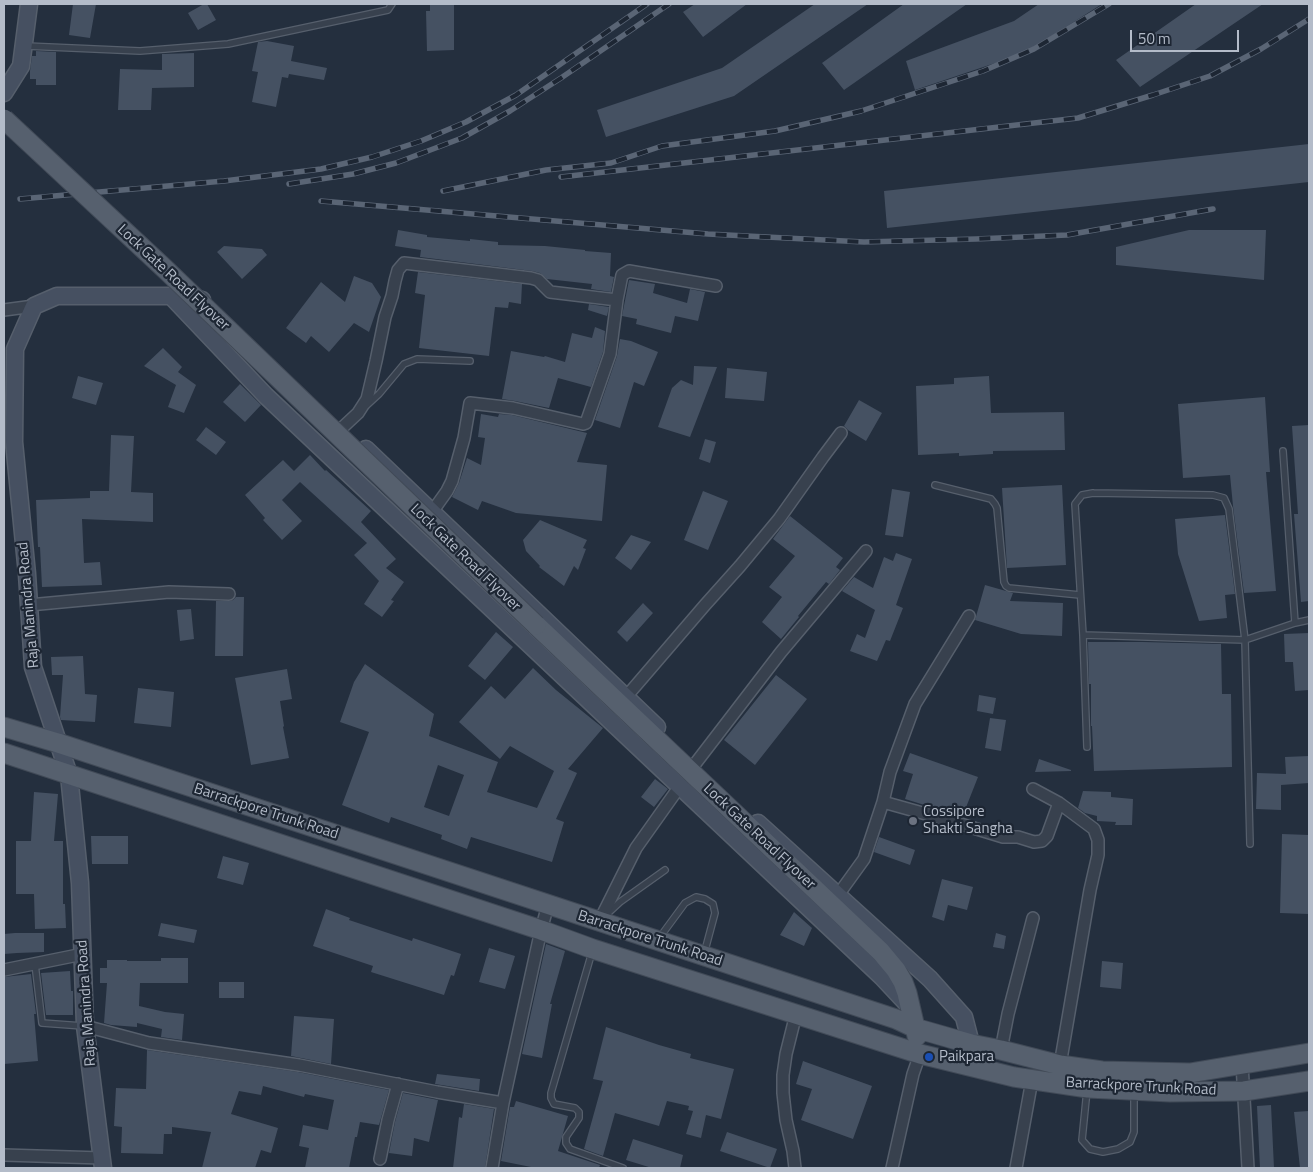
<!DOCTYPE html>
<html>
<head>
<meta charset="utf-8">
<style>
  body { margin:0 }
  #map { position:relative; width:1313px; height:1172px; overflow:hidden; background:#242f3e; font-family:"Titillium Web",sans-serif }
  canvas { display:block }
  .frame { position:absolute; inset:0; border:5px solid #b4bcc9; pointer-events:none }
  .scale { position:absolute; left:1130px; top:30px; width:109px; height:22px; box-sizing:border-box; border:2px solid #b4bcc9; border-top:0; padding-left:6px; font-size:15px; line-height:18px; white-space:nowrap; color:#b4bcc9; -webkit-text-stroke:4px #1d2633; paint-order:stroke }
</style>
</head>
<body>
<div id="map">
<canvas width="1313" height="1172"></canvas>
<div class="frame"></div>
<div class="scale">50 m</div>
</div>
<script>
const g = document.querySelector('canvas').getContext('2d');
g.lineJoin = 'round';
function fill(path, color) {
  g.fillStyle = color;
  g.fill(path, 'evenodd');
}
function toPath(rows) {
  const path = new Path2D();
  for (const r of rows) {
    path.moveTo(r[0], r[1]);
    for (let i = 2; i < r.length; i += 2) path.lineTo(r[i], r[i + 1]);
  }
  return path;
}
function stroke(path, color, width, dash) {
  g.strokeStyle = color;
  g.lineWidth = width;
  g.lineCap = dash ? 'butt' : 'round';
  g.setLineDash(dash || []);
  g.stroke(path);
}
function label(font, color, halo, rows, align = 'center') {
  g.font = font + ' "Titillium Web",sans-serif';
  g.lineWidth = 4.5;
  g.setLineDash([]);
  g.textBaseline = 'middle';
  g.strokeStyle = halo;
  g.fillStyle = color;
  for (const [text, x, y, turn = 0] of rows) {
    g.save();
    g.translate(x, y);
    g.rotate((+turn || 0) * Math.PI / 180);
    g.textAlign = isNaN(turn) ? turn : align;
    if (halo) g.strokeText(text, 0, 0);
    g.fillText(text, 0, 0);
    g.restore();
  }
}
const building = toPath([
  [73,4,96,4,90,38,69,35],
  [204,4,207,4,216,20,198,30,188,13],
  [430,4,454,4,454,50,427,51,426,11,430,11],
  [695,4,747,4,703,37,683,12],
  [815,4,868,4,734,96,606,137,597,110,722,68],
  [904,4,967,4,844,90,822,63],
  [1039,4,1102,4,1025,53,915,90,906,61,1014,21],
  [1196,4,1263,4,1140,87,1116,60],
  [267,41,294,46,291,61,327,68,324,80,289,74,288,78,282,77,276,107,252,102,258,72,252,71,258,42],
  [36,51,56,52,56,85,36,85,36,79,30,79,30,71,32,56,36,56],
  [194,53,194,87,152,88,151,110,118,110,120,69,162,70,162,54],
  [1309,144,1309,182,887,228,884,191],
  [398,230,427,235,427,237,470,241,470,239,498,242,498,245,545,246,585,250,585,251,611,253,610,276,614,277,611,292,591,289,592,284,547,279,540,273,532,271,420,257,421,250,395,246],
  [1189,230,1266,230,1264,280,1116,265,1116,247],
  [224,246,262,249,267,255,242,279,217,252],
  [418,272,522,284,521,304,509,302,508,308,495,307,489,356,419,348,425,295,415,293],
  [354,276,372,283,381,297,369,332,354,323,329,352,311,336,306,343,286,328,321,282,345,302],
  [629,280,655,284,653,293,687,303,690,289,705,292,698,321,675,316,671,333,636,324,637,319,622,316],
  [589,304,609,307,607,316,588,310],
  [595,327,605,331,603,352,591,387,558,378,549,408,515,401,502,399,511,351,544,357,545,356,565,362,572,333,592,338],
  [620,339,631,341,658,352,644,386,634,382,620,428,595,420,617,356],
  [163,348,182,367,178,372,196,385,184,413,168,407,176,385,144,366],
  [694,366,717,367,690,437,658,427,672,388,681,380,693,385],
  [727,368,767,372,764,401,725,398],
  [78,376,103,383,96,405,72,398],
  [989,376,991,413,1064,412,1065,450,993,451,993,454,959,456,959,453,918,455,916,386,954,384,954,378],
  [240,384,261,405,245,422,223,402],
  [1265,397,1270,472,1266,472,1276,591,1244,593,1233,506,1230,475,1183,478,1178,404],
  [859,400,882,413,866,441,848,430,844,426],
  [481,414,498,417,499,414,512,415,587,433,577,462,607,465,602,521,516,513,482,501,478,510,452,497,459,483,467,458,481,465,485,438,478,437],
  [1309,425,1309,601,1301,602,1294,514,1298,514,1292,426],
  [206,427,226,442,216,455,196,440],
  [111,435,134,436,131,492,153,493,153,522,82,519,84,563,100,562,102,585,42,587,40,547,38,547,36,500,90,498,90,491,109,491],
  [705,439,716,442,710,463,699,459],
  [310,455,325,471,326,470,371,511,361,522,396,559,386,568,404,582,391,600,394,601,382,617,364,604,379,581,354,555,367,543,300,482,282,500,302,521,282,540,263,520,265,518,245,495,283,460,294,471],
  [1062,485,1066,565,1007,568,1002,488],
  [892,489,910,492,903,537,885,535],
  [703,491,728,501,708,550,684,540],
  [1225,515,1235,594,1225,595,1227,618,1199,621,1178,554,1175,519],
  [790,516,843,558,836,567,840,570,829,584,826,582,798,616,799,617,781,639,762,622,782,597,769,587,795,556,773,539],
  [540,520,587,540,583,548,586,549,578,570,574,566,564,586,539,567,540,566,526,551,523,540],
  [631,535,651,542,631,570,615,558],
  [896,553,912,559,896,605,903,608,890,641,886,640,877,661,850,651,857,634,865,638,875,610,842,591,854,577,873,588,884,557,893,561],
  [985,585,1013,593,1010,601,1063,603,1062,636,1021,634,975,620],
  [236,597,244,597,243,656,215,656,216,601,229,601,233,600],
  [643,603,653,613,627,642,617,632],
  [191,609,194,639,180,641,177,610],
  [496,632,513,647,485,680,468,666],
  [1309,633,1309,690,1295,691,1293,662,1285,662,1284,634],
  [1088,642,1143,642,1221,644,1222,694,1231,694,1232,767,1094,771,1092,726,1091,726,1091,684,1089,684],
  [83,656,85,694,97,695,95,722,61,720,60,717,63,675,52,675,51,657],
  [365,664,434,714,429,736,498,762,487,792,537,808,554,771,510,746,500,759,459,722,491,686,505,699,533,668,556,690,603,728,568,769,577,773,556,819,564,822,552,862,471,837,467,849,441,839,442,835,391,817,389,823,342,805,369,732,340,722,354,682],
  [438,765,464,775,449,816,424,807],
  [287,669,292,699,280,701,284,726,283,727,289,758,251,765,235,678],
  [776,675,807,699,755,765,724,740],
  [138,688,174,692,171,727,134,723],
  [979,695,996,698,993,714,977,711],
  [990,718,1006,720,1001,751,985,748],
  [910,753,978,777,963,815,946,808,944,811,905,799,913,774,903,771],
  [1309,756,1309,783,1281,785,1281,810,1256,809,1257,773,1286,774,1285,757],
  [1039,759,1071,770,1071,771,1035,772],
  [655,779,668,789,654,807,641,797],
  [1083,791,1111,792,1111,797,1133,799,1132,825,1115,825,1116,822,1097,821,1097,816,1085,813,1078,808],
  [34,792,58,794,54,841,63,841,63,904,65,904,66,928,35,929,34,894,16,894,16,841,31,841],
  [1282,834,1309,835,1309,914,1280,913],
  [91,836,128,836,128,864,92,864],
  [879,837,915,850,910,865,874,852],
  [223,856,249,863,243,885,217,878],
  [942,879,973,887,967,910,948,905,944,921,932,917],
  [326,909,350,918,349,920,412,941,413,938,461,954,454,976,451,975,444,995,371,972,373,966,313,946],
  [794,912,812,928,804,946,780,935],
  [161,923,197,930,194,943,158,936],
  [15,933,44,933,44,952,17,953,4,954,4,934],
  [996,933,1006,936,1004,949,993,947],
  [546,944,565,951,550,1004,552,1004,542,1058,522,1054],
  [489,948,515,956,505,989,479,982],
  [161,958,188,958,188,983,140,983,139,1006,165,1012,184,1014,182,1040,161,1037,162,1029,137,1023,137,1027,111,1025,104,1023,107,983,100,983,100,968,107,968,107,960,127,960,127,961,161,961],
  [1102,961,1123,963,1121,989,1100,987],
  [70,971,71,991,73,991,73,1015,46,1015,41,973],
  [31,974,36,1014,34,1014,38,1061,4,1064,4,977],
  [219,982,244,982,244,998,219,998],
  [294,1016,334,1019,331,1064,291,1056],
  [606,1027,659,1045,691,1054,690,1058,734,1069,721,1119,706,1115,701,1138,686,1134,693,1111,688,1110,689,1106,667,1101,659,1126,615,1113,603,1156,584,1149,603,1081,593,1079],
  [147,1050,298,1072,389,1090,379,1125,360,1122,357,1137,355,1137,349,1168,305,1168,309,1148,299,1146,303,1125,328,1130,334,1100,305,1094,304,1097,263,1086,261,1095,239,1091,231,1114,278,1128,271,1153,261,1150,255,1168,202,1168,211,1132,172,1127,172,1134,164,1134,163,1154,121,1153,122,1127,114,1126,116,1088,146,1089],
  [803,1061,872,1086,853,1139,801,1120,812,1089,796,1084],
  [437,1074,480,1079,479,1091,435,1084],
  [403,1093,438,1100,429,1142,414,1138,412,1156,389,1153,395,1122],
  [516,1101,568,1116,558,1151,600,1165,599,1168,536,1168,501,1161,510,1107,514,1107],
  [464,1104,494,1109,485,1168,453,1168,459,1117,462,1118],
  [1271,1105,1274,1168,1260,1168,1257,1106],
  [1309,1111,1309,1168,1300,1168,1294,1112],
  [727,1132,777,1149,770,1168,720,1151],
  [633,1139,683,1155,680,1168,652,1168,626,1160]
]);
const lane = toPath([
  [26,46,140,51,228,44,388,10,392,4],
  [367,405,379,394,404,364,417,359,470,361],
  [1283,451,1295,623],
  [935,485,991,499,995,504,997,508,1004,582,1006,586,1009,588,1080,595],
  [1093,493,1213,495,1224,498,1229,509,1245,640,1083,635,1075,504,1082,495,1093,493],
  [1083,635,1087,747],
  [1250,844,1245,640,1295,623,1309,620],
  [606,915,620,902,665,870],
  [660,937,685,903,696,897,705,899,713,904,715,913,704,954],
  [592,952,551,1093,551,1098,554,1104,575,1108,579,1112,579,1118,566,1137,566,1143,570,1149,623,1168],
  [35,964,42,1023,83,1026],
  [1087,1090,1082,1140,1090,1149,1103,1152,1118,1149,1130,1142,1134,1132,1134,1094]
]);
const street = toPath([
  [617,300,622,275,629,271,716,286],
  [4,310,34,306],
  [343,427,358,413,367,399,376,361,385,317,392,296,395,281,398,270,404,263,531,278,538,280,550,292,617,300,610,354,586,423,583,424,513,408,470,403,464,438,452,481,447,491,432,512],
  [29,605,169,592,229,594],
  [626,697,705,605,740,566,779,519,823,457,841,433],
  [695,764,781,652,866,551],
  [1033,789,1059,803,1094,829,1098,840,1098,855,1090,890,1060,1065],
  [883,802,944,819,1003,837,1018,837,1034,842,1042,841,1047,836,1059,803],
  [838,895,864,859,883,802,890,772,915,704,969,616],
  [599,922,636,848,680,786],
  [4,970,83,954],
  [85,1026,149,1043,299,1065,437,1092,503,1103],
  [1001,1050,1008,1014,1033,918],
  [1242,1064,1248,1168],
  [4,1155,102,1158],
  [380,1159,388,1120,398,1084],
  [492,1168,503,1103,541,930,548,905],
  [795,1168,793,1151,786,1120,783,1093,783,1075,786,1054,796,1014],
  [892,1168,913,1074,920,1054],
  [1016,1168,1032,1080]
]);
const secondary = toPath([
  [4,93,21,66,29,4],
  [171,296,266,396,882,977,911,1008],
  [366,449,657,727],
  [758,823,930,979,964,1017,971,1044,965,1065],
  [103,1168,85,1026,80,883,69,775,33,667,27,574,14,442,15,349,34,306,57,296,171,296,202,300]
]);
const primary = toPath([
  [536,625,881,952,896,970,903,982,907,993,917,1036],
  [4,727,58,743,896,1019,915,1028,971,1044,1001,1050,1060,1065,1102,1071,1190,1073,1309,1053],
  [4,753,541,930,593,949,920,1054,1014,1077,1088,1088,1170,1092,1244,1091,1309,1081]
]);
const rail = toPath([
  [561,177,1078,118,1153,95,1210,76,1261,49,1309,19],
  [289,184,353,174,396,163,462,138,510,111,561,78,669,4],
  [443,191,546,170,611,163,662,146,775,131,861,111,983,71,1034,49,1109,4],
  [20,199,224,181,321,169,372,157,421,141,466,122,516,95,647,4],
  [321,201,708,234,864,242,976,239,1067,235,1213,209]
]);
const primaryBridge = toPath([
  [4,119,164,268,536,625]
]);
const markers = [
  [913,821,5,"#6b7280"],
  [929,1057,5,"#1a4fb4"]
];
const streetNames = [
  ["Lock Gate Road Flyover",173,278,43],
  ["Lock Gate Road Flyover",465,558,44],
  ["Raja Manindra Road",29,605,-95],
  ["Barrackpore Trunk Road",266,812,18],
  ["Lock Gate Road Flyover",759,837,43],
  ["Barrackpore Trunk Road",650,939,18],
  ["Raja Manindra Road",87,1003,-94],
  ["Barrackpore Trunk Road",1141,1087,3]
];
const poiNames = [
  ["Cossipore",923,812],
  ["Shakti Sangha",923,829],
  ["Paikpara",939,1057]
];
fill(building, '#455162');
stroke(lane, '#565f6c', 8);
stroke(street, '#565f6c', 14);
stroke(secondary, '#565f6c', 19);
stroke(primary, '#414a57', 21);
stroke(lane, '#38414e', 5.5);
stroke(street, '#38414e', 11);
stroke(secondary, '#465061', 16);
stroke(primary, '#56606e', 19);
stroke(rail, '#5a6575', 5.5);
stroke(rail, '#1d2633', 4, [11]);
stroke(primaryBridge, '#414a57', 21, []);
stroke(primaryBridge, '#56606e', 19);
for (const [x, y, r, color] of markers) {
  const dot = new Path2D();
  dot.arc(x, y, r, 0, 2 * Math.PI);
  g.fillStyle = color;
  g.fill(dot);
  stroke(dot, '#1d2633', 2);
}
label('15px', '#b4bcc9', '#1d2633', streetNames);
label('15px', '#b4bcc9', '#1d2633', poiNames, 'left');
</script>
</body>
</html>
